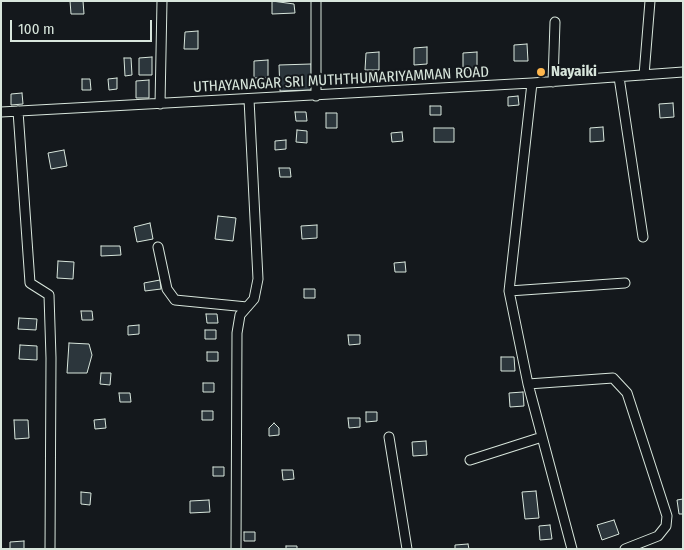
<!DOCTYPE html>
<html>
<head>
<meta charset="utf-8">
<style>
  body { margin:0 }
  #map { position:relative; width:684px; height:550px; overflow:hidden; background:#14181c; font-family:"Fira Sans Condensed",sans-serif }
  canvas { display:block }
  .frame { position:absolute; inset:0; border:2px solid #d8e6dc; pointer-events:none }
  .scale { position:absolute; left:10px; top:20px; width:142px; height:22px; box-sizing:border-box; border:2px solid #d8e6dc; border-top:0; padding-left:6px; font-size:15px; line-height:18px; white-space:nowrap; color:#d8e6dc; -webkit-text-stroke:4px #14181c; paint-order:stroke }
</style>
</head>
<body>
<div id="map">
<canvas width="684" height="550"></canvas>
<div class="frame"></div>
<div class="scale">100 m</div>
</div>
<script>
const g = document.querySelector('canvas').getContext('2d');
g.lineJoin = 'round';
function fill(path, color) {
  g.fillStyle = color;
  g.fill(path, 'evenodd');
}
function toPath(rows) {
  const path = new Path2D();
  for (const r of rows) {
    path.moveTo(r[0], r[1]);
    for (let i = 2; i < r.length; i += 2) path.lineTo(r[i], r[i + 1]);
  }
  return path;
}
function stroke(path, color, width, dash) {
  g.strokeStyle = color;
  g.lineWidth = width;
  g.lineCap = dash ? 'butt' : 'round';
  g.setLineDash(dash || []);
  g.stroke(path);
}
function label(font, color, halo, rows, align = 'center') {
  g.font = font + ' "Fira Sans Condensed",sans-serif';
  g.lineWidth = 4;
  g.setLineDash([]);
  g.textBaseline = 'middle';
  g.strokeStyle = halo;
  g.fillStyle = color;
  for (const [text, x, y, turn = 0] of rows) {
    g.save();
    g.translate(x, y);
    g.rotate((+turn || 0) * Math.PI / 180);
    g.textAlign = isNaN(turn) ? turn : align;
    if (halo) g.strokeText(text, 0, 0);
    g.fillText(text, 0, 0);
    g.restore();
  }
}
const building = toPath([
  [70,1,83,1,84,14,71,14,70,1],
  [272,1,294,4,295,13,272,14,272,1],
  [198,31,198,49,184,49,185,32,198,31],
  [527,44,528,61,514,61,514,45,527,44],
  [427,47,427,64,414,65,414,48,427,47],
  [379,52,379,70,365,70,366,53,379,52],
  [477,52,477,70,463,70,463,53,477,52],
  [152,57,152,75,139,75,139,58,152,57],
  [124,58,131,58,132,75,125,76,124,58],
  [268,60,268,78,254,78,254,61,268,60],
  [311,64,312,90,280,91,279,65,311,64],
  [117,78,117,89,109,90,108,79,117,78],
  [82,79,90,79,91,90,82,90,82,79],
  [149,80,149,98,136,98,136,81,149,80],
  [22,93,23,104,11,105,11,94,22,93],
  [518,96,519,105,508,106,508,97,518,96],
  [673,103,674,117,660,118,659,104,673,103],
  [430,106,441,106,441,115,430,115,430,106],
  [295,112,306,112,307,121,296,121,295,112],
  [326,113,337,113,337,128,326,128,326,113],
  [603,127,604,141,590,142,590,128,603,127],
  [434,128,454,128,454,142,434,142,434,128],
  [297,130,307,131,307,143,296,142,297,130],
  [402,132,403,141,392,142,391,133,402,132],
  [286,140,286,149,275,150,275,141,286,140],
  [64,150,67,166,51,169,48,153,64,150],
  [279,168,290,168,291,177,280,177,279,168],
  [218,216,236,218,233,241,215,239,218,216],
  [150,223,153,239,137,242,134,227,150,223],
  [317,225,317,238,302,239,301,226,317,225],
  [101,246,120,246,121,255,101,256,101,246],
  [58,261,74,262,73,279,57,278,58,261],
  [405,262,406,272,395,272,394,263,405,262],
  [160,280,161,289,145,291,144,283,160,280],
  [304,289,315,289,315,298,304,298,304,289],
  [81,311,92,311,93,320,82,320,81,311],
  [206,314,217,314,218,323,207,323,206,314],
  [19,318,37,319,36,330,18,329,19,318],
  [139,325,139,334,128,335,128,326,139,325],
  [205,330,216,330,216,339,205,339,205,330],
  [348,335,360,335,360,344,349,345,348,335],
  [69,343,89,344,92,355,87,373,67,373,69,343],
  [20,345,37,346,37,360,19,359,20,345],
  [207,352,218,352,218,361,207,361,207,352],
  [501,357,514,357,515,371,501,371,501,357],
  [101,373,111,373,110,385,100,384,101,373],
  [203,383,214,383,214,392,203,392,203,383],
  [523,392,524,406,510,407,509,393,523,392],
  [119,393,130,393,131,402,120,402,119,393],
  [202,411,213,411,213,420,202,420,202,411],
  [366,412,377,412,377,421,366,422,366,412],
  [348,418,360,418,360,427,349,428,348,418],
  [105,419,106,428,95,429,94,420,105,419],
  [14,420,28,420,29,438,15,439,14,420],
  [274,423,279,428,279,435,269,436,269,428,274,423],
  [426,441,427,455,413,456,412,442,426,441],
  [213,467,224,467,224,476,213,476,213,467],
  [282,470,293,470,294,479,283,480,282,470],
  [536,491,539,518,525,519,522,492,536,491],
  [81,492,91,493,90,505,81,504,81,492],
  [683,499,683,514,679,514,677,500,683,499],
  [209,500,210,512,190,513,190,501,209,500],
  [614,520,619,534,602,540,597,525,614,520],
  [550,525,552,539,540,540,539,526,550,525],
  [244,532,255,532,255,541,244,541,244,532],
  [24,541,24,549,10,549,10,542,24,541],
  [468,544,469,549,455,549,455,545,468,544],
  [286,546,297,546,297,549,286,549,286,546]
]);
const minor = toPath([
  [644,75,650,1],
  [619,77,643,237],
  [553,82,555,22],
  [532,83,509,291,528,384,572,549],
  [316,96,316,1],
  [160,104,162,1],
  [18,111,30,283,49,295,51,358,50,549],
  [1,112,532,83,683,72],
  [158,247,167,289,175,300,247,307],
  [509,291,625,283],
  [528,384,613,378,627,393,667,516,666,526,658,536,625,549],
  [389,437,407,549],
  [470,460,542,437],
  [236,549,237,333,240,315,254,299,258,279,249,99]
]);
const markers = [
  [541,72,5,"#ffb74d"]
];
const poiNames = [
  ["Nayaiki",551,72]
];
const streetNames = [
  ["UTHAYANAGAR SRI MUTHTHUMARIYAMMAN ROAD",341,80,-3]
];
fill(building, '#2c363c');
stroke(building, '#d8e6dc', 1);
stroke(minor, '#d8e6dc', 11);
stroke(minor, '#14181c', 9);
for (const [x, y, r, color] of markers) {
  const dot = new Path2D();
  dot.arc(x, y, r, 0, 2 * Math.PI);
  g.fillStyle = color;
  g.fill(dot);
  stroke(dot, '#14181c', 2);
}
label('bold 15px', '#d8e6dc', '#14181c', poiNames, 'left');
label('15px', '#d8e6dc', '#14181c', streetNames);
</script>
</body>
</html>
